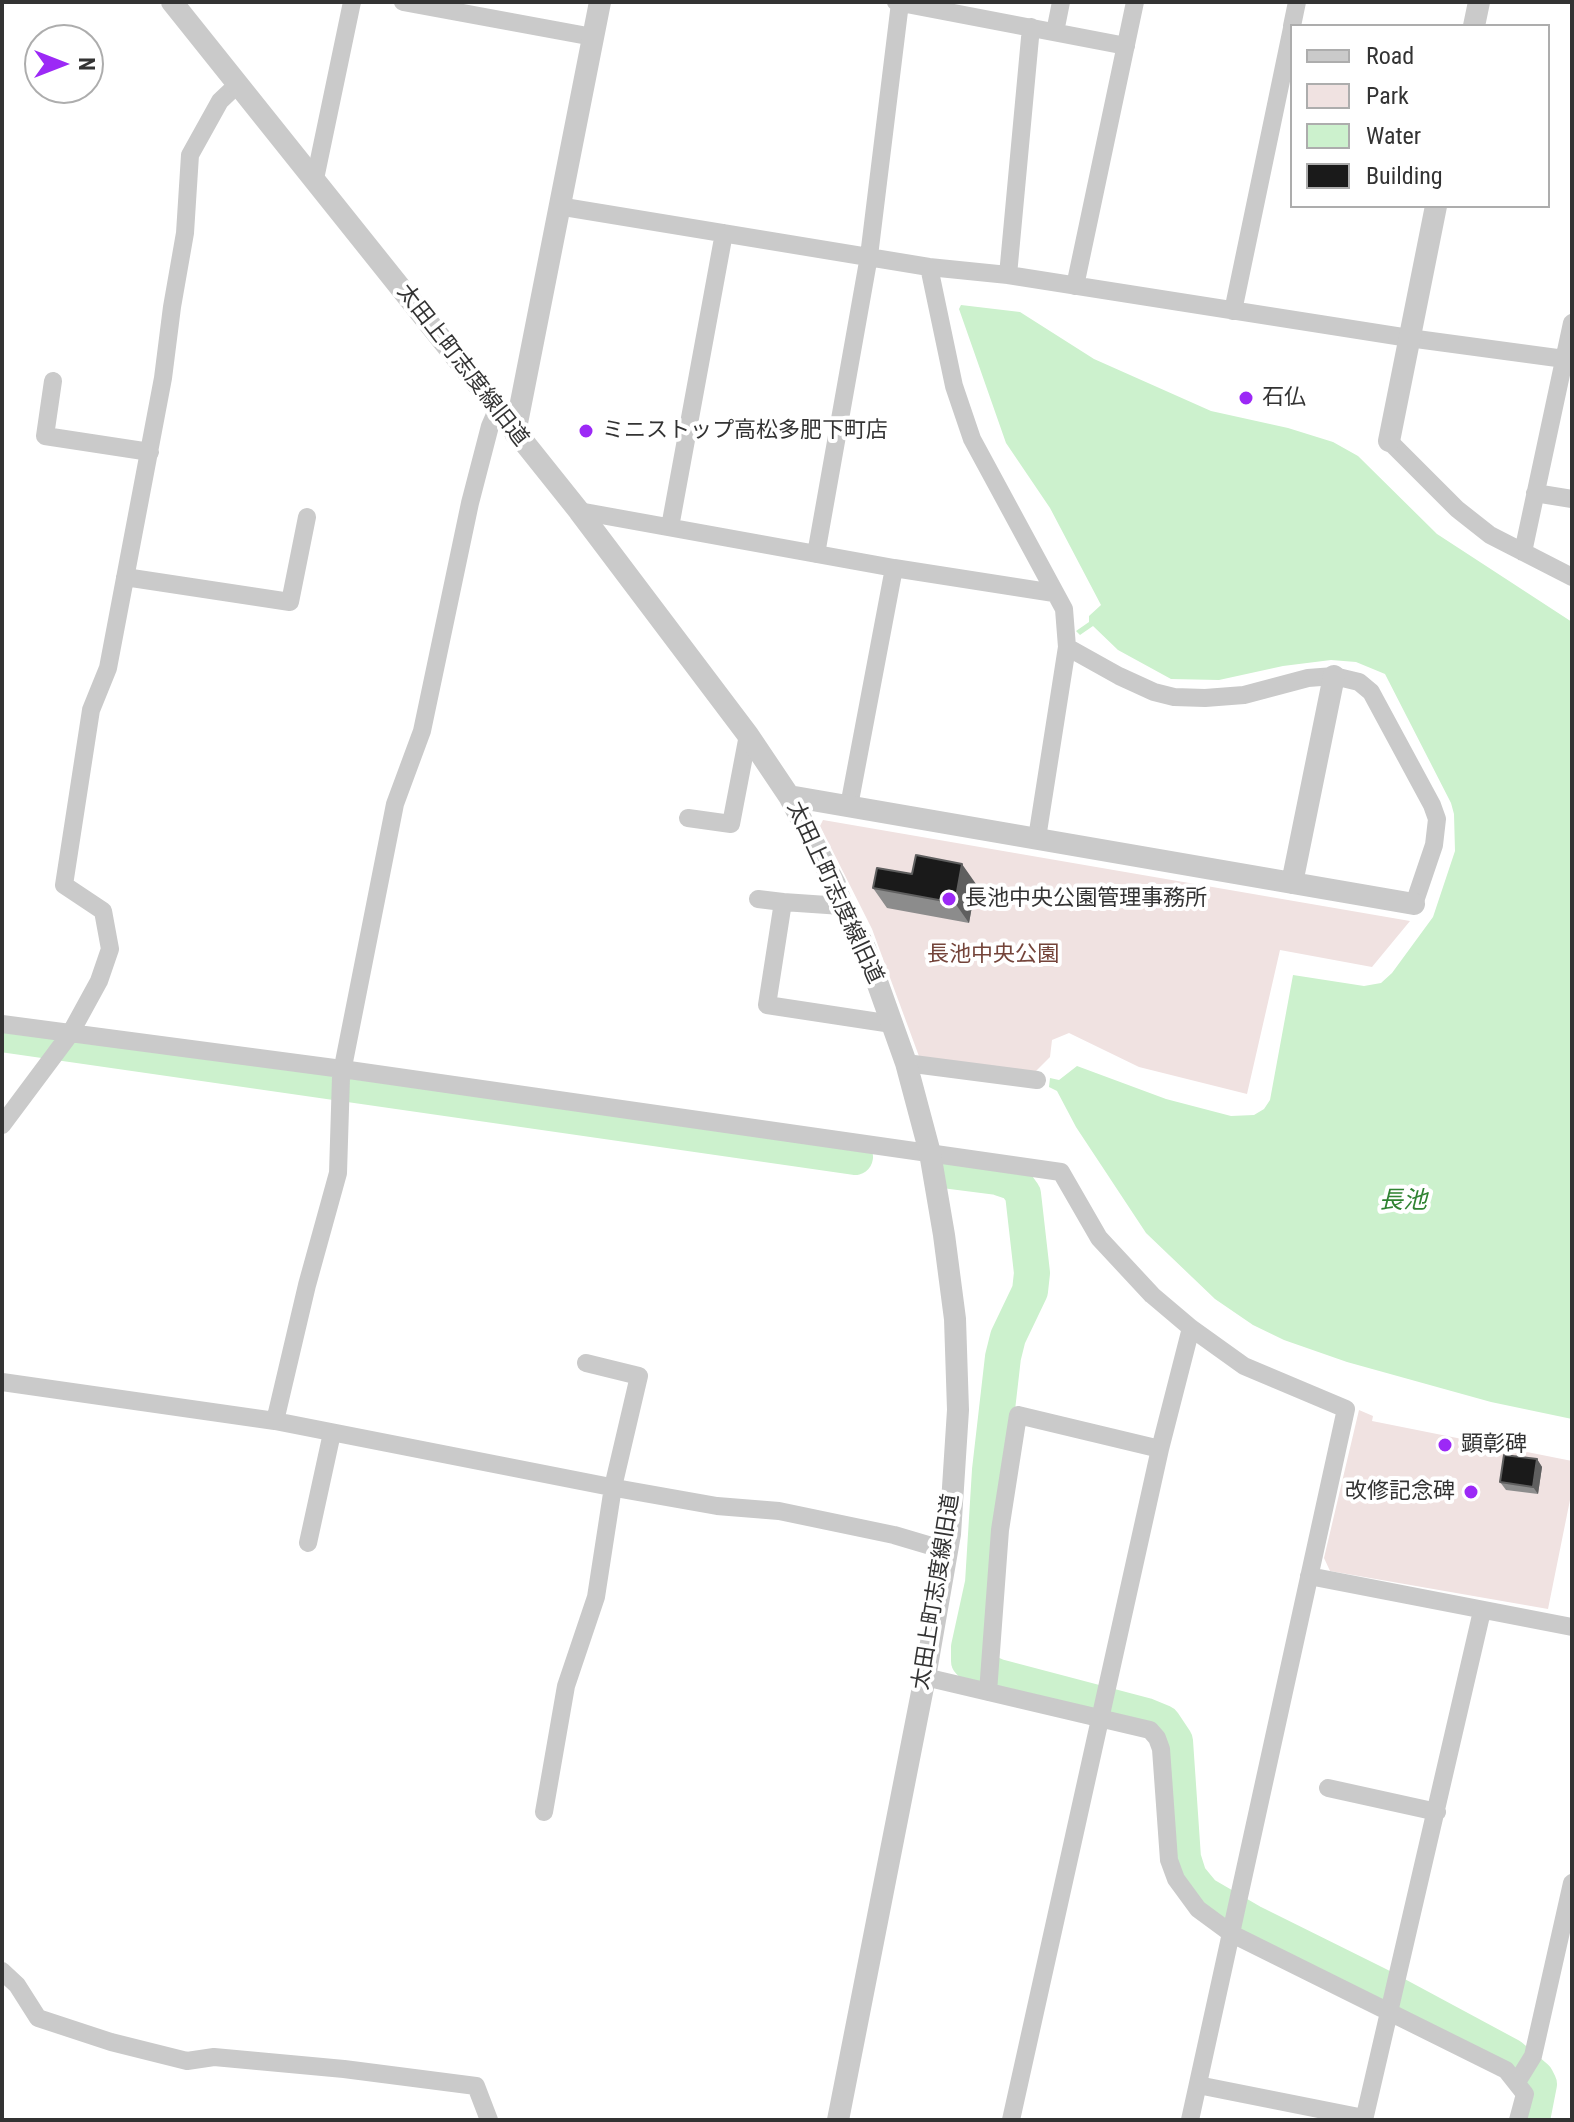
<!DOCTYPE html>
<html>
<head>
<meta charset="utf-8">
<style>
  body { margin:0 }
  #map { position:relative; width:1574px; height:2122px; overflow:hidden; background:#fff; font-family:"Roboto Condensed",sans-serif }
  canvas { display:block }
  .frame { position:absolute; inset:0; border:4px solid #333; pointer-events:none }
  .legend { position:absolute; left:1290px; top:24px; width:260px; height:184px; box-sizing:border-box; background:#fff; border:2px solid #adadad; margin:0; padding:10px 14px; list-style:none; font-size:24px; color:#333 }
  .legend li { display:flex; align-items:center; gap:16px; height:40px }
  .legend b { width:40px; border:2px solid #adadad }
  .north { position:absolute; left:24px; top:24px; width:80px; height:80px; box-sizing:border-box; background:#fff; border:2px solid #adadad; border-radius:50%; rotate:90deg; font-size:22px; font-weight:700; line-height:32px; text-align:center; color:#333 }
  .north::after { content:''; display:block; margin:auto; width:28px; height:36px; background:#9c29f6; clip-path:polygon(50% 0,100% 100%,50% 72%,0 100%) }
</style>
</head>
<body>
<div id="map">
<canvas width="1574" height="2122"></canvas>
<div class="frame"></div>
<ul class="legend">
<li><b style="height:10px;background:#cacaca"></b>Road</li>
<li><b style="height:22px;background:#f0e2e1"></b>Park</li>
<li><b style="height:22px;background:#ccf1cd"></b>Water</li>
<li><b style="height:22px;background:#1a1a1a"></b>Building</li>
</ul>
<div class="north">N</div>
</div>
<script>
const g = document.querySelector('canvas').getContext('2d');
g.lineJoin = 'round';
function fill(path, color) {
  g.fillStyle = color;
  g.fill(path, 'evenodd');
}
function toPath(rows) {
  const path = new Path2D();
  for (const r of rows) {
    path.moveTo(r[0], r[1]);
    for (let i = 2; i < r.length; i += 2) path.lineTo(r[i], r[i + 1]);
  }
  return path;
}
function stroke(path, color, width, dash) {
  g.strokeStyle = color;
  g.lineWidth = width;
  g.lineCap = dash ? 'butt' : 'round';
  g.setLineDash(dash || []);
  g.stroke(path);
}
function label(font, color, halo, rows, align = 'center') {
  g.font = font + ' "Roboto Condensed","Noto Sans JP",sans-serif';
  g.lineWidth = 8;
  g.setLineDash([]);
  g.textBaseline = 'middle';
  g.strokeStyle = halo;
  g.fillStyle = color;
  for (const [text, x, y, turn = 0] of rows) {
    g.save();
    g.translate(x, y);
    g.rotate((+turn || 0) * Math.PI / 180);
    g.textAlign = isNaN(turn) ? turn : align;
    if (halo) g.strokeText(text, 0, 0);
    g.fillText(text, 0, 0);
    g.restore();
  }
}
const green = toPath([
  [823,820,1410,921,1372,967,1280,950,1247,1094,1139,1067,1069,1033,1052,1040,1050,1057,1032,1075,920,1059,872,929,820,826],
  [1359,1410,1373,1416,1372,1421,1572,1461,1572,1490,1548,1609,1330,1571,1324,1558]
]);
const water = toPath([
  [961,305,1020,312,1094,359,1211,411,1288,428,1333,442,1358,456,1437,534,1572,622,1572,1419,1491,1402,1347,1362,1284,1340,1253,1325,1215,1299,1146,1233,1076,1127,1057,1091,1049,1087,1050,1078,1059,1080,1077,1066,1166,1099,1231,1116,1254,1115,1264,1109,1270,1100,1293,975,1364,986,1381,983,1392,973,1433,917,1455,851,1454,814,1451,803,1385,674,1356,662,1331,660,1283,666,1219,680,1171,679,1118,650,1093,626,1080,635,1076,631,1089,622,1089,616,1101,605,1050,508,1006,443,959,309]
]);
const river = toPath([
  [2,1034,855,1157],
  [950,1171,997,1177,1015,1183,1023,1194,1032,1273,1030,1291,1008,1337,1003,1357,990,1470,983,1583,969,1647,969,1661,975,1667,998,1677,1146,1716,1163,1723,1175,1741,1183,1858,1189,1877,1203,1894,1251,1922,1378,1985,1510,2056,1536,2078,1539,2084,1532,2120]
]);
const minor = toPath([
  [403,2,593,37],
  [896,2,1126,46],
  [1292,26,1297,2],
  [1055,32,1061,2],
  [315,179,352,2],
  [558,206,929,267,1008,275,1409,338,1572,360],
  [929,267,954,386,972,439,1064,609,1067,647,1037,838],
  [1008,275,1031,27],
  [1075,286,1135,2],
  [1233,311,1292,28],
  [53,381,45,436,150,452],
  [1389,441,1457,509,1490,535,1572,577],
  [1535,493,1572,499],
  [579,511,894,568,1054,593],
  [670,527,724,233],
  [1523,552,1572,323],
  [816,554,869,256,900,3],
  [125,577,290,602,307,517],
  [1067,647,1119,676,1154,692,1174,697,1205,698,1244,695,1308,678,1334,676,1359,682,1371,692,1432,805,1437,819,1434,845,1414,904],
  [849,806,894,568],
  [688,818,731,824,748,735],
  [758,899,783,902],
  [842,906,783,902,767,1005,892,1024],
  [2,1024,342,1069,1061,1172,1099,1238,1152,1295,1191,1328,1244,1366,1346,1409,1190,2120],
  [906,1063,1037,1080],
  [2,1125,70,1034,99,981,110,949,103,911,64,885,91,710,108,668,163,378,172,307,185,233,190,155,220,101,238,84],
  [2,1382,275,1421,621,1489,717,1506,779,1511,894,1535,948,1551],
  [275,1421,307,1285,338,1173,341,1077,395,804,422,731,470,503,490,426,497,410],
  [308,1543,332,1433],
  [1309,1576,1572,1627],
  [925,1677,1150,1730,1157,1738,1161,1749,1169,1860,1176,1879,1198,1909,1232,1934,1506,2070,1525,2094,1518,2120],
  [988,1692,1000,1530,1018,1415,1160,1449],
  [1328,1788,1437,1812],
  [544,1812,566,1686,596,1597,613,1487,639,1376,586,1363],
  [2,1971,17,1985,38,2018,111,2042,187,2061,214,2057,344,2069,476,2086,489,2120],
  [1517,2082,1533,2056,1572,1883],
  [1198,2085,1364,2118],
  [1011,2120,1160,1449,1191,1328],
  [1364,2120,1482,1611]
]);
const tertiary = toPath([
  [172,2,579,511,748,735,789,796,835,884,842,906,865,948,906,1063,930,1153,944,1235,955,1319,958,1410,950,1534,925,1677,838,2120],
  [1474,26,1479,2],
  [515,433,600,2],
  [1389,441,1436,206],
  [789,796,1414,904],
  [1292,883,1334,676]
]);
const wall = toPath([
  [976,884,969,923,887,908,873,888],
  [1537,1459,1542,1467,1538,1494,1506,1490,1500,1482]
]);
const shadedWall = toPath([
  [962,864,976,884,969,923,955,903],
  [1537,1459,1542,1467,1538,1494,1533,1487]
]);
const building = toPath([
  [916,855,962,864,955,903,873,888,877,868,912,874,916,855],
  [1504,1455,1537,1459,1533,1487,1500,1482,1504,1455]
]);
const markers = [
  [1246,398,8,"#9c29f6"],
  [586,431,8,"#9c29f6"],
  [949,899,8,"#9c29f6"],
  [1445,1445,8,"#9c29f6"],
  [1471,1492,8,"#9c29f6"]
];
const streetNames = [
  ["太田上町志度線旧道",462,366,52],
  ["太田上町志度線旧道",834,893,65],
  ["太田上町志度線旧道",937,1592,-81]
];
const poiNames = [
  ["石仏",1262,398],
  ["ミニストップ高松多肥下町店",602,431],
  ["長池中央公園管理事務所",965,899],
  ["顕彰碑",1461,1445],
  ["改修記念碑",1455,1492,"right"]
];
const parkNames = [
  ["長池中央公園",993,955]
];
const waterNames = [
  ["長池",1403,1202]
];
fill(green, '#f0e2e1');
fill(water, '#ccf1cd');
stroke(river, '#ccf1cd', 36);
stroke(minor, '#cacaca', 18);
stroke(tertiary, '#cacaca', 22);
fill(wall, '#8c8c8c');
fill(shadedWall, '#5f5f5f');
fill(building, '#1a1a1a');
stroke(building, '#5f5f5f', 2);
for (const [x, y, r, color] of markers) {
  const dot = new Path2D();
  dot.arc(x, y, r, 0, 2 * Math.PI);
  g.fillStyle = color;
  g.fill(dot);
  stroke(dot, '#fff', 3);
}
label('22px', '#333', '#fff', streetNames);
label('22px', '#333', '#fff', poiNames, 'left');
label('22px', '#74443a', '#fff', parkNames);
label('italic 24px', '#2f8331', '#fff', waterNames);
</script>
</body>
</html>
